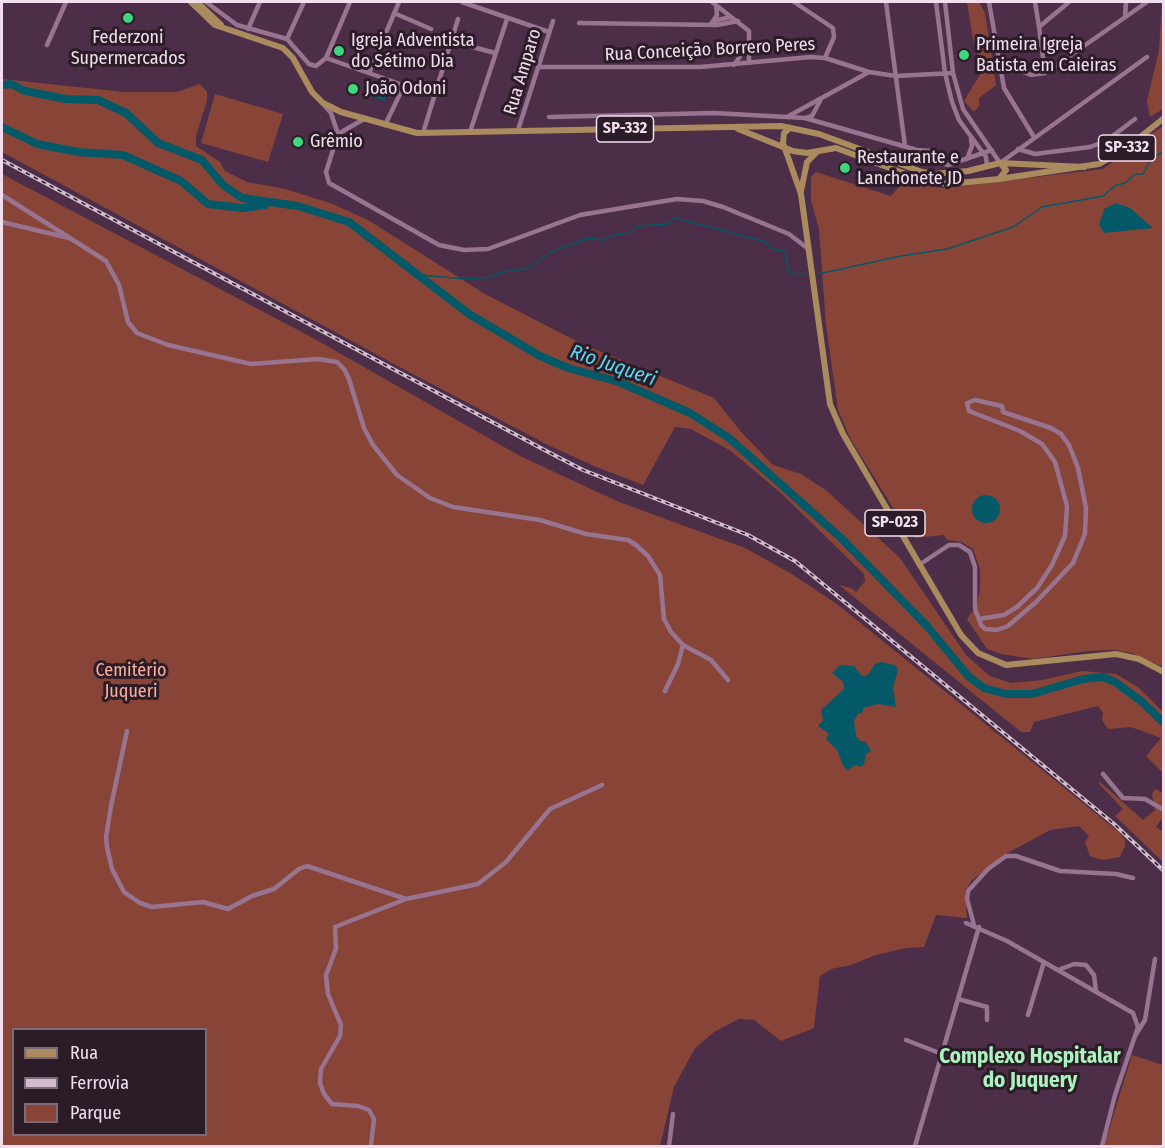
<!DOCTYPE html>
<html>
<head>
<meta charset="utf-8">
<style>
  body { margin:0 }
  #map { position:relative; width:1165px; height:1148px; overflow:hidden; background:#4d2e48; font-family:"Fira Sans Condensed",sans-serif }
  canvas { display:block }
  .frame { position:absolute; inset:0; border:3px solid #f2deee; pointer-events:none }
  .legend { position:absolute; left:12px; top:1028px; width:195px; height:108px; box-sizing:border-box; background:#2b1c28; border:2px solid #7b6a77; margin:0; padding:8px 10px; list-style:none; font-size:18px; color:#f2deee }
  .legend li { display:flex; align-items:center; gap:12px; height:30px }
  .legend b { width:30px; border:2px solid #7b6a77 }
</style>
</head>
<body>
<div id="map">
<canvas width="1165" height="1148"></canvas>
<div class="frame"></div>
<ul class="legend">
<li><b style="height:8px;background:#aa8b5e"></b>Rua</li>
<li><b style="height:8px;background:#d2bcce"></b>Ferrovia</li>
<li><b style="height:16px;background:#884537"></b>Parque</li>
</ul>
</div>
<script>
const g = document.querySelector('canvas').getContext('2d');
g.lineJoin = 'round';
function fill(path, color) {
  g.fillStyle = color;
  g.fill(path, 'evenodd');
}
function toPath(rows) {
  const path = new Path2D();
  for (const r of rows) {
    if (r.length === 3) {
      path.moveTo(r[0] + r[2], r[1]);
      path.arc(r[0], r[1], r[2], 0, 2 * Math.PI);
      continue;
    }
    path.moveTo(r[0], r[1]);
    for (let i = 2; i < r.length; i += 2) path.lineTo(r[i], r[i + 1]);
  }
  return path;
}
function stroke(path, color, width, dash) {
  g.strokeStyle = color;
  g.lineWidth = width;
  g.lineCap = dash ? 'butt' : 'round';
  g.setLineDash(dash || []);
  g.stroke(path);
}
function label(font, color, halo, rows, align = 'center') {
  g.font = font + ' "Fira Sans Condensed",sans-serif';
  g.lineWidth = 6;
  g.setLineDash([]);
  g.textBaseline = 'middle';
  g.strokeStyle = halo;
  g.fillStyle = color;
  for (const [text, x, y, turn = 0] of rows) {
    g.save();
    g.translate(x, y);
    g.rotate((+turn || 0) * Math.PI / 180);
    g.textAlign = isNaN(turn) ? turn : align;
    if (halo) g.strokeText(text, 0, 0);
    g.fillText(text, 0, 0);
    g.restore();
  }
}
const green = toPath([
  [967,2,979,2,985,13,996,85,979,98,979,106,974,112,964,101,981,73,981,61,973,39],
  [1162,2,1164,2,1163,109,1150,117,1147,101,1159,50],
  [2,79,124,92,177,92,200,84,207,92,207,101,196,136,196,146,220,162,225,171,247,182,285,189,330,203,368,220,485,294,582,344,714,398,742,433,773,465,801,474,827,491,900,558,966,655,990,676,1011,683,1042,680,1082,671,1116,674,1138,687,1163,712,1163,773,1146,756,1161,738,1131,727,1108,729,1102,720,1103,713,1098,706,1034,722,1030,732,1021,732,839,585,851,588,856,592,865,581,864,574,783,495,731,451,691,429,675,427,643,485,594,466,548,445,409,372,2,152],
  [215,94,283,114,268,162,201,143],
  [1163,126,1163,667,1132,653,1115,650,1088,651,1033,659,1001,654,987,649,967,619,977,605,980,589,980,569,973,549,961,542,947,540,944,535,915,538,905,527,850,438,838,410,826,325,819,229,811,200,811,177,816,172,891,196,903,182,944,188,1103,169],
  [2,174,313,338,520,456,619,502,745,548,790,573,837,604,1120,833,1125,840,1125,846,1120,857,1102,860,1090,856,1085,842,1089,836,1079,826,1050,830,1006,854,972,880,965,891,967,918,936,915,924,947,906,948,876,955,851,965,831,969,820,976,814,1028,781,1041,754,1020,739,1019,714,1032,695,1048,674,1087,660,1146,2,1146],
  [14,1030,206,1030,206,1134,14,1134],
  [1099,781,1143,820,1155,810,1152,794,1155,789,1163,793,1163,817,1156,827,1163,832,1163,862,1115,816,1123,809,1099,784],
  [1132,1055,1163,1065,1163,1146,1104,1146]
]);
const water = toPath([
  [372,87,388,93,385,101,370,96],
  [1116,203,1130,208,1153,228,1104,233,1099,225,1104,209],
  [986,509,14],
  [880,662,895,665,898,669,893,688,896,707,878,704,863,708,863,712,858,714,854,721,856,736,860,741,865,741,871,751,866,754,864,764,861,767,856,765,848,770,844,767,837,750,826,739,829,734,818,726,823,720,821,710,844,689,843,682,832,673,840,665,854,666,862,676,868,675,875,664]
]);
const stream = toPath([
  [818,274,901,256,947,249,1013,227,1042,207,1103,196,1116,185,1125,183,1135,174,1143,174,1151,159,1164,151],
  [420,275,465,279,491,277,502,272,526,269,553,251,588,238,603,240,609,236,629,233,637,226,668,224,675,218,766,242,773,249,785,252,789,273,805,274]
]);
const river = toPath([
  [2,85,11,84,25,91,66,99,98,100,126,113,158,143,202,160,223,185,242,198,298,206,349,222,469,314,540,356,568,368,619,382,690,413,729,438,841,538,927,626,969,677,984,688,1006,694,1032,694,1083,679,1103,677,1115,682,1141,701,1164,723],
  [2,127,37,144,78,152,123,155,181,181,208,204,242,208,265,205]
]);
const minor = toPath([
  [206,2,237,25,287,39,309,64,316,66,326,58,350,2],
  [462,2,549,32],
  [712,2,749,31,749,63],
  [794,2,833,28,834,37,825,58],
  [886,2,905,146],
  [936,2,945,73,952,102,959,120,986,157,987,166],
  [945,2,953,73,963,109,1000,163,1147,57],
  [989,2,1004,88,1034,137],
  [1035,2,1039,27],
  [394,13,431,29],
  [1125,17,1126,2],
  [713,21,731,17],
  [579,23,717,25,738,21],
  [711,24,717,15,716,5],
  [248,29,260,2],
  [287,39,304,2],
  [451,41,495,53],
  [47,45,66,2],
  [326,58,400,84,400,94,385,125],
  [999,61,1031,75,1045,73,1147,2],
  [734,65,750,42],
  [538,67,700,67,811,57,825,58,869,72,896,76,953,73],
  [369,73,399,2],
  [1045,73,1039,27,1069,2],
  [324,105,331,113,338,134],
  [549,117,714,113,805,118,917,150,931,151,942,163,948,165,992,150],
  [787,117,869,72],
  [805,118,812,116,820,101],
  [518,130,553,21],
  [470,132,507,19],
  [423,133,458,19],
  [338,134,326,172,329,183,439,245,464,250,488,249,580,215,677,199,703,201,723,207,789,234,807,248],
  [338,134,364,119],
  [1018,149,1035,154,1090,147,1106,141,1135,119],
  [967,159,972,146,971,139],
  [2,195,106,261,119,285,128,322,137,333,168,345,251,364,318,359,337,362,344,369,349,379,364,428,373,445,397,475,430,498,453,507,540,520,586,534,628,540,636,545,648,556,660,575,664,619,671,632,683,645,711,660,728,680],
  [2,222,69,238],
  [919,565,949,545,959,545,970,552,975,567,975,607,976,612,979,619,981,625,985,629,997,630,1008,626,1036,602,1073,563,1085,534,1086,508,1078,468,1069,445,1061,434,1051,428,1003,412,1002,406,975,400,967,403,969,411,1020,431,1042,444,1055,462,1067,506,1065,536,1052,565,1037,588,1017,607,1004,615,979,619],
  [665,691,678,664,683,645],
  [127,731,111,806,106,837,107,847,112,869,124,892,140,903,152,907,203,902,228,909,252,896,274,889,299,869,307,866,406,899,478,884,506,862,550,809,602,785],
  [1103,774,1123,798,1145,799,1164,810],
  [966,923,1007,941,1133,1013,1138,1027,1115,1095,1102,1146],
  [974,925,967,899,968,891,988,869,1006,856,1016,856,1060,871,1116,874,1133,878],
  [1058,970,1074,964,1086,965,1094,975,1096,991],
  [958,999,987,1007,987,1020],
  [1028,1015,1044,962],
  [1135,1036,1145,1020,1155,959],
  [906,1040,942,1054],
  [371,1146,374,1119,369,1110,358,1106,332,1104,324,1094,320,1083,321,1069,340,1036,341,1025,328,994,326,975,336,949,335,927,406,899],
  [669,1146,673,1114],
  [915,1146,979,927]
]);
const major = toPath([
  [191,2,215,25,283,48,293,58,312,92,323,103,341,112,417,133,781,126,819,134,922,172,934,174,968,171,1000,163,1084,167],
  [197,2,221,25],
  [790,128,784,133,783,143,801,194,830,404,843,434,961,635,978,653,1006,665,1116,654,1139,659,1164,672],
  [738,129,793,151,807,153,836,148,922,180,948,184,999,179,1099,164,1124,150,1164,118],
  [999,179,1006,170,1000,163],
  [801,191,807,162,817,152]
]);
const rail = toPath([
  [2,160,552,454,583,470,748,535,795,561,1114,824,1164,871]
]);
const markers = [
  [128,18,6,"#3dd77e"],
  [339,51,6,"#3dd77e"],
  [964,55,6,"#3dd77e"],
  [353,89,6,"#3dd77e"],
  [298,142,6,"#3dd77e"],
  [845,168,6,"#3dd77e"]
];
const shields = [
  [625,129,57],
  [1127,148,57],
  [895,523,60]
];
const shieldNames = [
  ["SP-332",625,129],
  ["SP-332",1127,148],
  ["SP-023",895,523]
];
const poiNames = [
  ["Federzoni",128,38,"center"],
  ["Supermercados",128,59,"center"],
  ["Igreja Adventista",351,41],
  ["do Sétimo Dia",351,62],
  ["Primeira Igreja",976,45],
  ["Batista em Caieiras",976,66],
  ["João Odoni",365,89],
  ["Grêmio",310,142],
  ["Restaurante e",857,158],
  ["Lanchonete JD",857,179]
];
const streetNames = [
  ["Rua Conceição Borrero Peres",710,50,-3],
  ["Rua Amparo",523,72,-73]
];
const parkNames = [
  ["Cemitério",131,671],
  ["Juqueri",131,692]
];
const waterNames = [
  ["Rio Juqueri",613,366,19]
];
const quarterNames = [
  ["Complexo Hospitalar",1030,1057],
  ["do Juquery",1030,1081]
];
fill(green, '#884537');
fill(water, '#035967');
stroke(stream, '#035967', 1.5);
stroke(river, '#035967', 8);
stroke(minor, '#987491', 4.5);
stroke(major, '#aa8b5e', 6);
stroke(rail, '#d2bcce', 4);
stroke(rail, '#2b1c28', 1.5, [4.5]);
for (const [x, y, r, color] of markers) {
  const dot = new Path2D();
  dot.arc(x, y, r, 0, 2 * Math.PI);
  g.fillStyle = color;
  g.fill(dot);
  stroke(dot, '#2b1c28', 2);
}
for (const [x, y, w] of shields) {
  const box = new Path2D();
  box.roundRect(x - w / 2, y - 13, w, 26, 4.5);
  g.fillStyle = '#2b1c28';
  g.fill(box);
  stroke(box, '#f2deee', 1.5);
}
label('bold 16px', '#f2deee', null, shieldNames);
label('18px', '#f2deee', '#2b1c28', poiNames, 'left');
label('18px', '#f2deee', '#2b1c28', streetNames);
label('18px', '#fbb09f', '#2b1c28', parkNames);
label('italic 20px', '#52dcf6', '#2b1c28', waterNames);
label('bold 21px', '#aaf2be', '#2b1c28', quarterNames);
</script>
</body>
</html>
